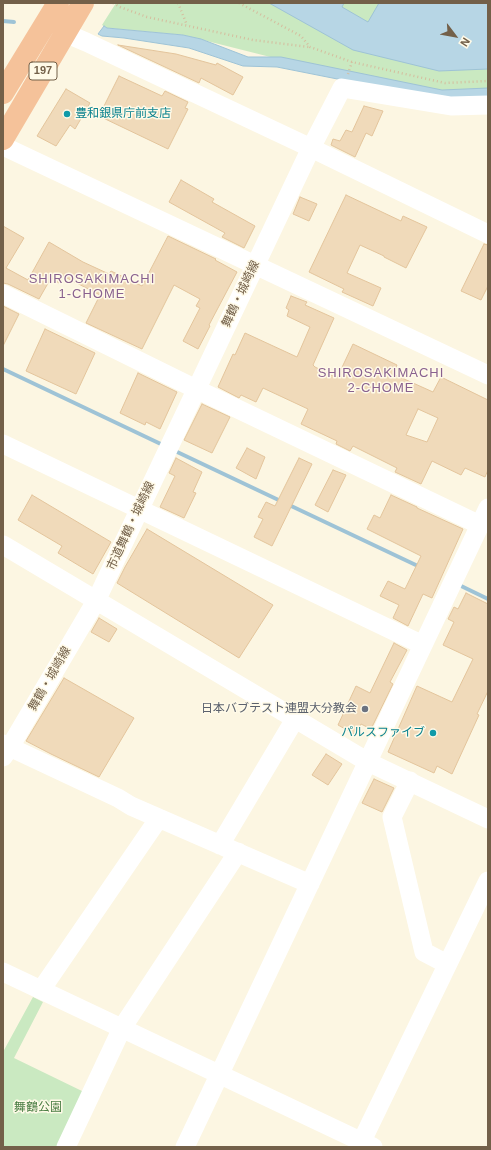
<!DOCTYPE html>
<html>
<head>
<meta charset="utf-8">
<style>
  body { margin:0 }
  #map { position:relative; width:491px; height:1150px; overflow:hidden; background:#fcf6e2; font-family:Helvetica,sans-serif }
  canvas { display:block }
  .frame { position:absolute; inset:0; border:4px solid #736049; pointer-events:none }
  .north { position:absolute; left:435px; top:16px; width:40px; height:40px; -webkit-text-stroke:3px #fffae8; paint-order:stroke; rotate:122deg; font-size:11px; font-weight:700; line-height:16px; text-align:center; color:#736049 }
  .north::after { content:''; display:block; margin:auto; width:14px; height:18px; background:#736049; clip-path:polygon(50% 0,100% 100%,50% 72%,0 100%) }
</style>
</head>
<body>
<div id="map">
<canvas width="491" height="1150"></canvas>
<div class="frame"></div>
<div class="north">N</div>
</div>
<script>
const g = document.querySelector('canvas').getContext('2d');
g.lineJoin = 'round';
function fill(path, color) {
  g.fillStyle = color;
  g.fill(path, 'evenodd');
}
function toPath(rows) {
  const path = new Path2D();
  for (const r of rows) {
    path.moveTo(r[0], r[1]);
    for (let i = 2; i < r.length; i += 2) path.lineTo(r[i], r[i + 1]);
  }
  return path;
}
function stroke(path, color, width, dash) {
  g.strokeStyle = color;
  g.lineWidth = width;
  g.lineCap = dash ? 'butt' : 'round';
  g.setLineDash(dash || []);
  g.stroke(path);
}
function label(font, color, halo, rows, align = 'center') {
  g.font = font + ' Helvetica,"Noto Sans JP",sans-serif';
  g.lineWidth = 3;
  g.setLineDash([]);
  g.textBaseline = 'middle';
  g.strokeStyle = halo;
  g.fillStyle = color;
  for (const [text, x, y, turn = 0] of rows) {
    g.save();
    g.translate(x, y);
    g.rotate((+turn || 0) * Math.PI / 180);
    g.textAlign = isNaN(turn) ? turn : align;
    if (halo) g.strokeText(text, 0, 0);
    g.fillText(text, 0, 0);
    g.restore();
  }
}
const green = toPath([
  [116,3,488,3,488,98,350,77,183,35,107,28,102,25],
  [33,997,43,1002,14,1058,84,1092,58,1147,3,1147,3,1052]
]);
const water = toPath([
  [269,3,344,3,342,7,368,22,379,3,488,3,488,69,439,71,353,50,269,3],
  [104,26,107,28,183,35,201,39,248,57,281,57,442,90,488,88,488,100,448,101,277,67,243,66,189,48,124,38,102,36,98,34,104,26]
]);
const stream = toPath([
  [3,21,14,22],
  [3,369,165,446],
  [173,450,420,567],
  [457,584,488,599]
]);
const building = toPath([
  [118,45,176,54,216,65,217,63,243,77,233,95,201,78,199,83,118,45],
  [119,76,162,96,165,91,188,102,185,108,188,109,168,149,99,116,119,76],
  [66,89,90,103,75,129,70,125,56,146,37,136,66,89],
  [364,106,383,111,372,136,366,133,355,157,331,145,333,139,340,141,346,130,352,132,364,106],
  [181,180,214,199,212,202,255,226,244,248,222,237,225,233,169,202,181,180],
  [346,195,401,221,403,216,427,227,406,268,384,257,384,256,360,245,347,273,381,288,373,306,342,292,344,289,309,272,346,195],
  [300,197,317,204,309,221,293,214,300,197],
  [3,226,24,238,6,268,28,280,49,242,83,262,109,274,111,271,142,286,168,236,216,259,215,260,237,272,209,325,210,326,198,349,183,341,200,308,196,306,200,299,174,285,142,349,86,323,100,295,63,276,59,283,51,278,39,299,8,284,3,283,3,226],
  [484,244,488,245,488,286,481,300,461,291,484,244],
  [291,296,307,302,305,305,334,318,313,365,315,367,337,378,353,344,397,365,393,374,433,392,441,377,488,400,488,470,485,477,465,468,461,475,432,461,421,484,395,472,397,468,353,446,350,451,336,444,337,441,301,424,308,409,263,388,256,402,241,395,239,398,218,387,233,354,235,355,245,333,297,357,310,327,287,316,289,310,286,308,291,296],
  [418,409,438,418,427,442,406,435,418,409],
  [3,306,19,314,3,346,3,306],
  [45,329,95,353,76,394,26,371,45,329],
  [138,373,177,392,160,429,146,422,145,425,120,413,138,373],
  [202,404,230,417,212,453,184,440,202,404],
  [247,448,265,457,256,479,236,468,247,448],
  [176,458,202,472,193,492,196,493,184,518,160,507,175,476,169,473,176,458],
  [299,458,312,464,272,546,254,537,263,519,258,517,266,502,275,506,299,458],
  [333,470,346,475,328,512,315,505,333,470],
  [32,495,111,542,93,574,58,553,62,546,18,520,32,495],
  [391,495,417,507,417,508,463,529,432,598,423,594,408,626,393,618,399,605,380,596,388,581,405,589,421,556,367,529,374,515,380,518,391,495],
  [147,529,273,605,239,658,117,583,125,567,147,529],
  [466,593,488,604,488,691,477,714,479,715,452,774,437,766,434,773,388,752,417,686,452,702,473,659,443,645,454,622,448,619,454,607,458,609,466,593],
  [99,618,117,629,109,642,91,632,99,618],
  [394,643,407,650,390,682,393,684,371,729,361,724,356,735,338,725,356,686,370,693,394,643],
  [64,678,134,718,99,777,51,754,26,741,64,678],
  [326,754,342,764,328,785,312,775,326,754],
  [374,779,394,788,382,812,362,803,374,779]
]);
const path = toPath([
  [113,3,120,7,147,17,253,40,309,47],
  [178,3,187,25],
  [239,3,301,36,310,47,352,62,445,83,488,81],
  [348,74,352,62]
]);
const minor = toPath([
  [65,33,86,42,311,148,488,234],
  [3,146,488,375],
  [3,294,196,389,480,525],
  [3,444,423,645],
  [3,545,368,762,488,819],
  [3,744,118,798,131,806,310,884],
  [3,757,10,747,96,601,311,148,342,88,451,106,488,105],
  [410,781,392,817,424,952,447,964],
  [220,845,295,719],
  [3,972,373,1147],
  [41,990,159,818],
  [66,1147,122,1028,238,852],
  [185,1147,488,508],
  [359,1147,488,881]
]);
const highway = toPath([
  [3,93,58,3],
  [3,139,83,3]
]);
const markers = [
  [67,114,4,"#0f9aa8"],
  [365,709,4,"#6b7280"],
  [433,733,4,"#0f9aa8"]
];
const shields = [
  [43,71,28]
];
const shieldNames = [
  ["197",43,71]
];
const cultureNames = [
  ["豊和銀県庁前支店",75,114],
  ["パルスファイブ",425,733,"right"]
];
const streetNames = [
  ["舞鶴・城崎線",241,294,-65],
  ["市道舞鶴・城崎線",131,526,-65],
  ["舞鶴・城崎線",50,679,-60]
];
const worshipNames = [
  ["日本バブテスト連盟大分教会",357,709]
];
const parkNames = [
  ["舞鶴公園",38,1108]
];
const neighbourhoodNames = [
  ["SHIROSAKIMACHI",92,279],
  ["1-CHOME",92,294],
  ["SHIROSAKIMACHI",381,373],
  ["2-CHOME",381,388]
];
fill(green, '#cae9c1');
fill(water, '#b7d6e5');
stroke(water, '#9ec3d6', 1);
stroke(stream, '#9ec3d6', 4);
fill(building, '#f0daba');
stroke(building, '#e3c49b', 1);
stroke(path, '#d5bd9e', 2.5, [1, 3]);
stroke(minor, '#fff', 19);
stroke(highway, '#f5c29a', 22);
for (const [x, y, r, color] of markers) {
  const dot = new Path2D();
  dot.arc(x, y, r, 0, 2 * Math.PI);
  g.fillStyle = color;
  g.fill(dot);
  stroke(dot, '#fffae8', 1.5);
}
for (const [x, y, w] of shields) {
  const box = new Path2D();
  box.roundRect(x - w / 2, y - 9, w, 18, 3);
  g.fillStyle = '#fffae8';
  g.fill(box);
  stroke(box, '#736049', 1);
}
label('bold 11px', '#736049', null, shieldNames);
label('12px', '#0d838f', '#fffae8', cultureNames, 'left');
label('12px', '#736049', '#fffae8', streetNames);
label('12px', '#5b616d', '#fffae8', worshipNames, 'right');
label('12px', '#4b7e44', '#fffae8', parkNames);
g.letterSpacing = '1px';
label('13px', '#89618f', '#fffae8', neighbourhoodNames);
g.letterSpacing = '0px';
</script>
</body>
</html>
